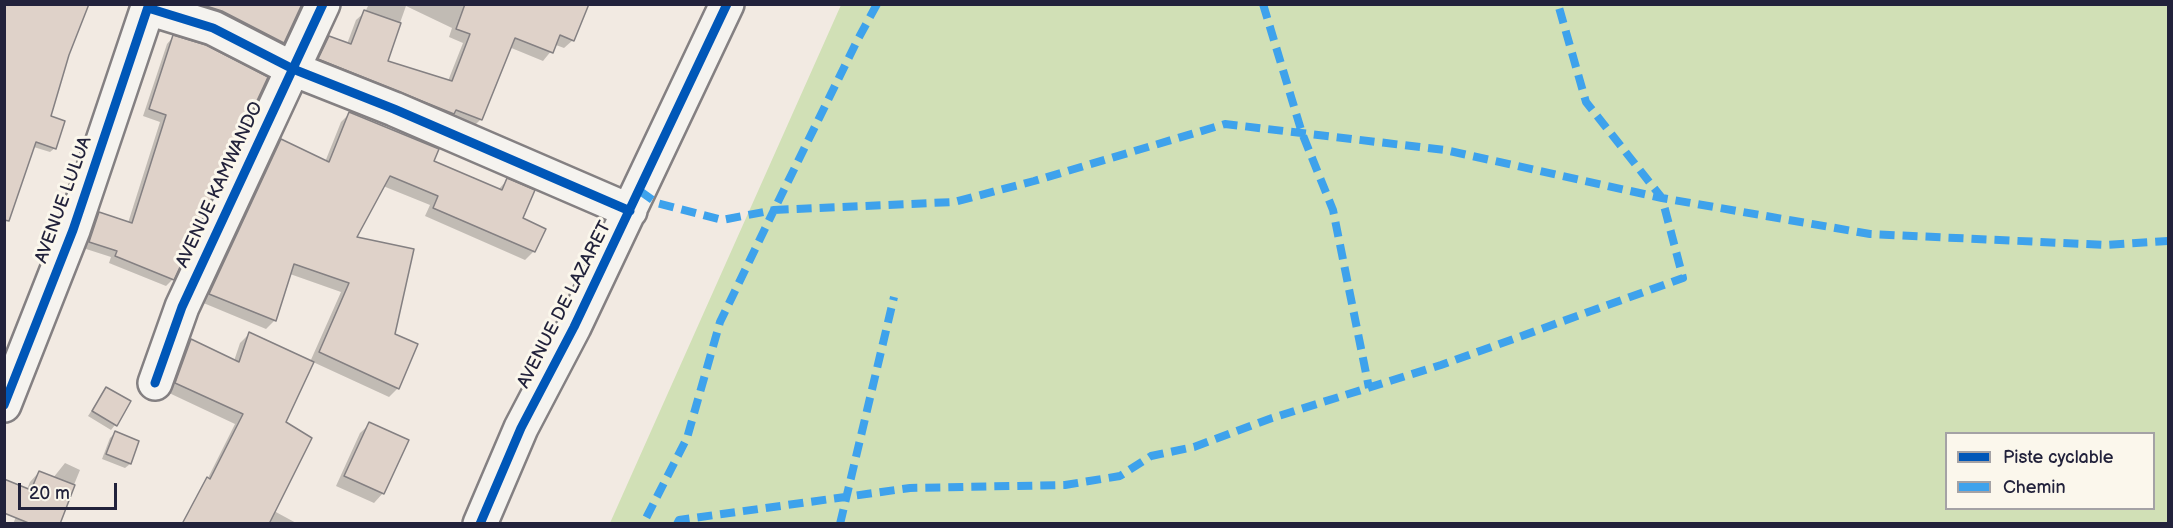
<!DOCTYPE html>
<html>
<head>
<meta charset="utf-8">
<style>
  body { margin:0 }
  #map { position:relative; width:2173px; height:528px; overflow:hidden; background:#f2eae2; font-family:"Balsamiq Sans",sans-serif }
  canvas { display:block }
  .frame { position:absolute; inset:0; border:6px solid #22223b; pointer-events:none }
  .legend { position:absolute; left:1945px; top:432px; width:210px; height:78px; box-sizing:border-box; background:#fbf7ec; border:2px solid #a4a2a5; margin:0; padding:8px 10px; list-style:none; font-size:18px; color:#22223b }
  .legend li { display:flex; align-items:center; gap:12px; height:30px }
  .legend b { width:30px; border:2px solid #a4a2a5 }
  .scale { position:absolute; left:18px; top:483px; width:99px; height:27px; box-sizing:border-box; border:3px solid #22223b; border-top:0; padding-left:8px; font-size:18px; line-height:21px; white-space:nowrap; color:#22223b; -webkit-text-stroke:4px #fbf7ec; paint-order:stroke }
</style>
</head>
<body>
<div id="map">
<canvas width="2173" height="528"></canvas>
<div class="frame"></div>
<ul class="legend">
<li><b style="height:8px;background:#0057b8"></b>Piste cyclable</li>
<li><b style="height:8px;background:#3ea2ec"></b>Chemin</li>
</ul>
<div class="scale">20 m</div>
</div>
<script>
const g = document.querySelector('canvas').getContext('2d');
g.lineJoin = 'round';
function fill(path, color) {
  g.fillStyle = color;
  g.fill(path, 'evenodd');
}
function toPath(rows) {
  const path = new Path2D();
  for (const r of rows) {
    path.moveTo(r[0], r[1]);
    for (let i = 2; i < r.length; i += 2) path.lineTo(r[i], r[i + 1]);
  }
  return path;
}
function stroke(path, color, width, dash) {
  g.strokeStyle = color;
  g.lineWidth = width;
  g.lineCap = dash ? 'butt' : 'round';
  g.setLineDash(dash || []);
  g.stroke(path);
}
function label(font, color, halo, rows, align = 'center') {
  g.font = font + ' "Balsamiq Sans",sans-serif';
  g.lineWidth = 6;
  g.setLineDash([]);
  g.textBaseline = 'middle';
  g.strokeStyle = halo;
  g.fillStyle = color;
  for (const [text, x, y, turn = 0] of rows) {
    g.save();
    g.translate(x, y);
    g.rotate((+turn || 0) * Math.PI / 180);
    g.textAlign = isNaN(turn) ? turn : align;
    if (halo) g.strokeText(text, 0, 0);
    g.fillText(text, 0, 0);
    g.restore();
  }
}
const green = toPath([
  [841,5,2168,5,2168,523,610,523],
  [1946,434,2154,434,2154,508,1946,508]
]);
const shadow = toPath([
  [180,4,298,4,300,6,283,42,275,50],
  [369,4,580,4,573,40,564,48,556,45,543,61,509,47,481,119,472,128,311,67,321,46,329,37,347,44,356,20,365,12],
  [406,6,452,28,449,37,463,43,448,81,386,62],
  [173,37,173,279,166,286,109,263,111,257,83,248,92,221,99,214,128,223,160,122,143,116,167,44],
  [350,113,432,162,499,189,507,180,534,251,525,260,425,216,430,205,383,186,354,238,394,335,398,388,389,397,313,362,284,422,274,511,298,524,220,524,193,508,235,424,167,392,182,350,191,341,234,361,240,343,249,334,310,362,341,292,290,274,275,320,266,329,201,302,273,149,281,140,325,162,341,122],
  [45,115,55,148,50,152,24,144],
  [106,389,115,425,111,430,88,416],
  [370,424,383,493,374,503,336,486,360,433],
  [115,433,138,442,130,464,125,468,102,459,110,438],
  [65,463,80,470,58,524,13,524,30,482,39,472,53,478]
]);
const building = toPath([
  [4,4,89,4,69,55,51,116,65,121,56,149,36,142,9,221,4,220,4,4],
  [200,4,302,4,284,43,222,11,200,4],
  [465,4,589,4,574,41,560,35,553,53,515,38,482,120,456,110,454,114,318,59,329,36,351,44,364,10,401,23,388,61,452,81,470,34,456,29,465,4],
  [173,35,206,45,268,77,174,280,115,256,117,251,89,242,99,212,132,223,166,115,149,109,173,35],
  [349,112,439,149,434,161,502,190,507,178,535,190,523,218,546,229,535,252,433,208,438,196,390,176,357,237,414,249,395,334,418,344,399,389,319,352,349,283,294,264,276,321,209,294,281,139,329,162,349,112],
  [249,332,314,362,286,422,312,438,269,524,182,524,207,477,210,479,243,414,175,383,191,339,239,362,249,332],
  [106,387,131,401,117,426,92,411,106,387],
  [369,422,409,440,384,494,344,476,369,422],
  [115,431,139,441,131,464,106,454,115,431],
  [39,471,75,485,60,524,31,524,4,513,4,479,31,490,39,471]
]);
const street = toPath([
  [148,8,213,28,293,69,394,109,630,211],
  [155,383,182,307,323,4],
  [4,405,73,230,149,4],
  [480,524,521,428,574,327,727,4]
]);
const quiet = toPath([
  [877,4,857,41,774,210,954,202,1034,181,1225,124,1445,150,1662,198,1870,234,2106,245,2168,241],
  [1263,4,1302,133,1333,210,1369,388],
  [640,191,657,203,722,220,774,210,720,322,687,438,643,524],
  [677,524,679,520,910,488,1065,485,1120,476,1151,456,1194,447,1272,418,1441,365,1683,278,1662,198,1586,102,1558,4],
  [840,524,894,297]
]);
const cycleway = toPath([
  [148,8,213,28,293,69,394,109,630,211],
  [155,383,182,307,323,4],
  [4,405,73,230,149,4],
  [480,524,521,428,574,327,727,4]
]);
const streetNames = [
  ["AVENUE KAMWANDO",220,185,-65],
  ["AVENUE LULUA",64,200,-70],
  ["AVENUE DE LAZARET",565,305,-63]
];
fill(green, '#d1e0b6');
fill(shadow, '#0003');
fill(building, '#dfd2c9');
stroke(building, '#848082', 1.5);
stroke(street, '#848082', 38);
stroke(street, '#f5f3ef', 33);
stroke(quiet, '#3ea2ec', 8, [15, 8]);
stroke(cycleway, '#0057b8', 9);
label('18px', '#22223b', '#fbf7ec', streetNames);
</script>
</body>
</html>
